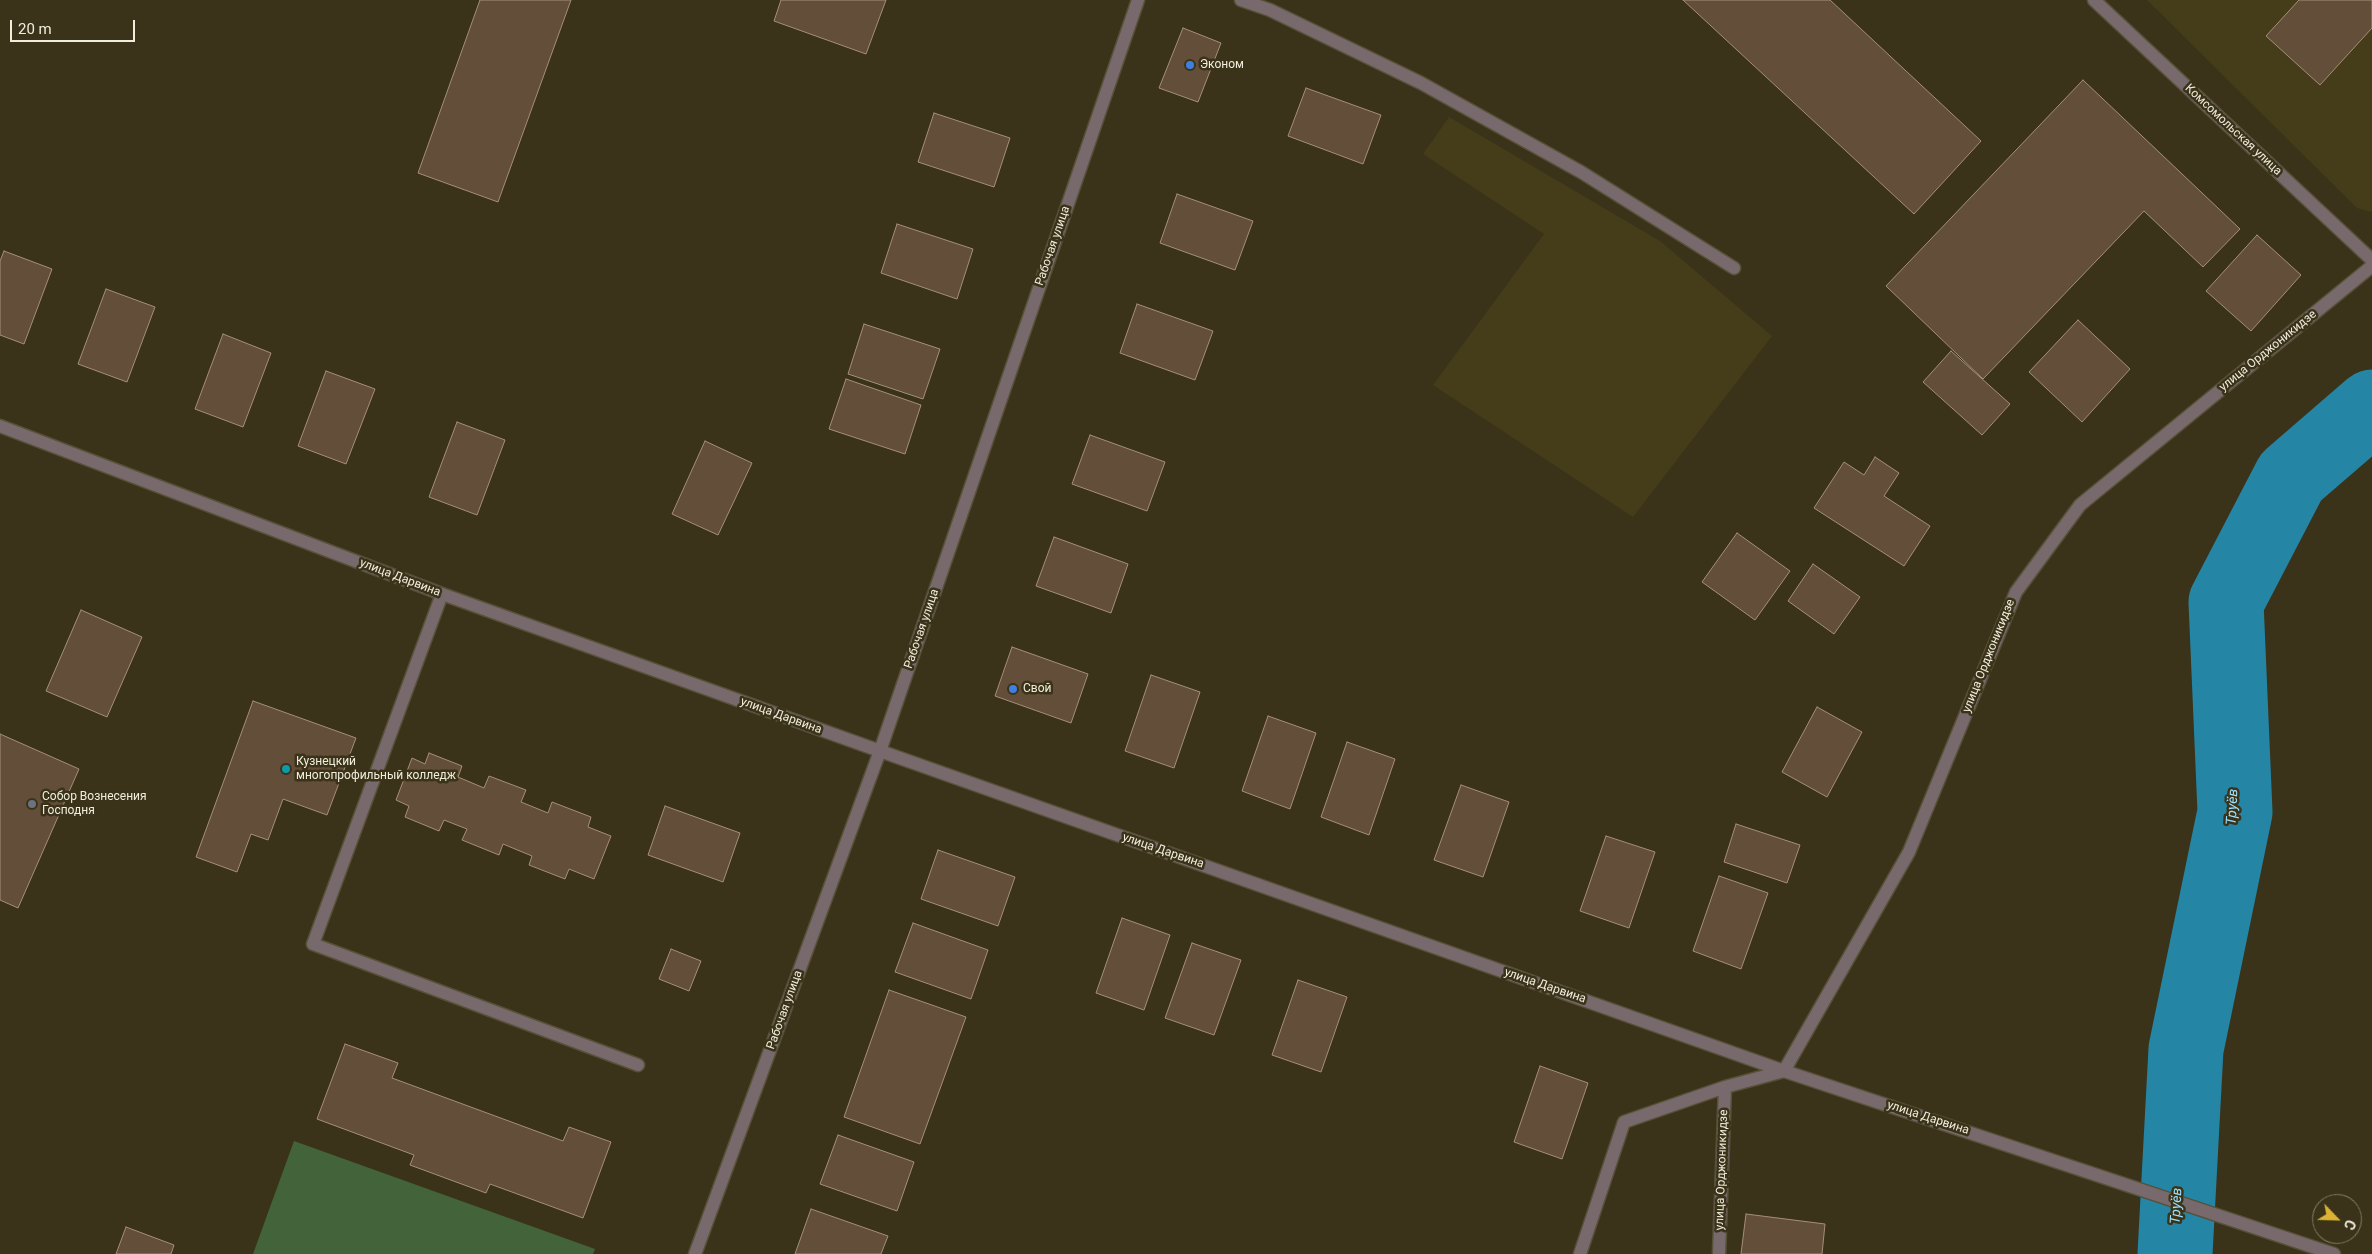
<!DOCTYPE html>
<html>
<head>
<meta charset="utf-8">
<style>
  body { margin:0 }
  #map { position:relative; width:2372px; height:1254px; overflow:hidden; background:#3a3319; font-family:Roboto,sans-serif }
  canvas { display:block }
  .north { position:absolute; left:2312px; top:1194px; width:50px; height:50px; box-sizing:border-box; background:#3a3319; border:1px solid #837d67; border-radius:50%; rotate:114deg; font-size:14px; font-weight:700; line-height:20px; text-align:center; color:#f1eddd }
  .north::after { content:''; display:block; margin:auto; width:18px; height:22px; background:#dbb233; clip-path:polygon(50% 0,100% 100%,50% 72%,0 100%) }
  .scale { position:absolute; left:10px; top:20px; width:125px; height:22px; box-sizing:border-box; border:2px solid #f1eddd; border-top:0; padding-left:6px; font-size:15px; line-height:18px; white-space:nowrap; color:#f1eddd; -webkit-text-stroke:4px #3a3319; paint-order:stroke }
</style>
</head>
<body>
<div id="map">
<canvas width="2372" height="1254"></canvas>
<div class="north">С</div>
<div class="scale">20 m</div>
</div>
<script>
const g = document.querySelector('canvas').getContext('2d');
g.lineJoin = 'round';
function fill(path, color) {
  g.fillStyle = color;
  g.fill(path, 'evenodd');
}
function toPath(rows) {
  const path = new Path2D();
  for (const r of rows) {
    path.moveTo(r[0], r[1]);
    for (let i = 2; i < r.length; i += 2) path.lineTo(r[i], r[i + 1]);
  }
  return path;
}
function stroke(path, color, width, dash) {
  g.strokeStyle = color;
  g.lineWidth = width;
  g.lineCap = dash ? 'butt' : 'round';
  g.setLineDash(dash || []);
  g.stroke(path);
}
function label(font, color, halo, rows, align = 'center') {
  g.font = font + ' Roboto,sans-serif';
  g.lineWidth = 5;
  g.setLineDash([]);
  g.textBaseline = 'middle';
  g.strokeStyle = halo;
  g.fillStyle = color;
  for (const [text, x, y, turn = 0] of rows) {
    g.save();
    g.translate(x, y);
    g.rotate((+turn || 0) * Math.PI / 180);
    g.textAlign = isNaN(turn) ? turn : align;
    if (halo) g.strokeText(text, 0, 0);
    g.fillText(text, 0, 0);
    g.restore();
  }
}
const built = toPath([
  [2147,0,2372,0,2372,212,2357,208],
  [1449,117,1660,241,1772,336,1633,517,1433,385,1544,234,1423,154]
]);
const green = toPath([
  [294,1141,595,1249,593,1254,253,1254]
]);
const river = toPath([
  [2175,1254,2186,1049,2235,812,2226,602,2291,477,2372,407]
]);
const building = toPath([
  [480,0,571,0,498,202,418,173,480,0],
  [781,0,886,0,866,54,774,21,781,0],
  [1683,0,1830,0,1981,141,1914,214,1683,0],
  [2299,0,2372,0,2372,28,2320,85,2266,36,2299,0],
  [1183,28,1221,43,1198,102,1159,88,1183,28],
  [2083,80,2240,229,2203,267,2144,211,1983,379,1886,286,2083,80],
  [1306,88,1381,115,1363,164,1288,136,1306,88],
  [934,113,1010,138,994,187,918,162,934,113],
  [1177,194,1253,221,1235,270,1160,243,1177,194],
  [897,224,973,249,957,299,881,273,897,224],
  [2257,235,2301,275,2251,331,2206,291,2257,235],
  [4,251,52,269,24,344,0,335,0,261,4,251],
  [106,289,155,307,127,382,78,364,106,289],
  [1137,304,1213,331,1195,380,1120,353,1137,304],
  [2078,320,2130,369,2082,422,2029,372,2078,320],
  [864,324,940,349,923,399,848,374,864,324],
  [223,334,271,353,243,427,195,409,223,334],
  [1951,351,2010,404,1982,435,1923,382,1951,351],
  [326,371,375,389,346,464,298,446,326,371],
  [846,379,921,405,905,454,829,429,846,379],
  [457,422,505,440,477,515,429,497,457,422],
  [1090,435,1165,462,1147,511,1072,484,1090,435],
  [705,441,752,463,718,535,672,514,705,441],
  [1875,457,1899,473,1884,496,1930,526,1904,566,1814,508,1844,462,1864,475,1875,457],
  [1737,533,1790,571,1755,620,1702,582,1737,533],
  [1054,537,1128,564,1111,613,1036,586,1054,537],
  [1813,564,1860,597,1834,634,1788,601,1813,564],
  [81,610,142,637,107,717,46,691,81,610],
  [1012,647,1088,674,1071,723,995,696,1012,647],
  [1151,675,1200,692,1174,768,1125,751,1151,675],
  [253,701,356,738,327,815,283,799,268,840,251,834,237,872,196,857,253,701],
  [1817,707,1862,732,1827,797,1782,772,1817,707],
  [1268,716,1316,733,1290,809,1242,791,1268,716],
  [0,734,79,769,18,908,0,900,0,734],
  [1347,742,1395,759,1369,835,1321,817,1347,742],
  [429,753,462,766,458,777,484,788,489,776,526,790,521,802,548,813,552,802,591,817,588,827,611,836,594,879,569,869,565,879,529,865,532,856,503,844,499,855,462,840,467,829,444,820,439,831,405,817,409,806,396,800,412,758,425,764,429,753],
  [1461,785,1509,802,1483,877,1434,860,1461,785],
  [665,806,740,833,723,882,648,855,665,806],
  [1736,824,1800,845,1787,883,1724,862,1736,824],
  [1606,836,1655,852,1629,928,1580,911,1606,836],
  [938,850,1015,877,998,926,921,899,938,850],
  [1719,876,1768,893,1741,969,1693,951,1719,876],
  [1122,918,1170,935,1144,1010,1096,993,1122,918],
  [913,923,988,950,971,999,895,972,913,923],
  [1192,943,1241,960,1214,1035,1165,1018,1192,943],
  [671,949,701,961,689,991,659,979,671,949],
  [1298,980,1347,997,1321,1072,1272,1055,1298,980],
  [889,990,966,1017,920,1144,844,1117,889,990],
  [345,1044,398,1063,392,1078,563,1141,569,1127,611,1142,583,1218,490,1184,486,1193,410,1165,414,1155,317,1119,345,1044],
  [1540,1066,1588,1083,1562,1159,1514,1142,1540,1066],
  [838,1135,914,1162,897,1211,820,1184,838,1135],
  [811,1209,888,1236,881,1254,795,1254,811,1209],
  [1746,1214,1825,1224,1822,1254,1741,1254,1746,1214],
  [126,1227,174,1245,171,1254,116,1254,126,1227]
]);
const minor = toPath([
  [1241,0,1270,10,1421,83,1581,172,1734,268],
  [2094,0,2372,260],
  [0,426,442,594,880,751,1784,1071,2334,1254],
  [442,594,313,944,638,1065],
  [695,1254,880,751,1138,0],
  [1580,1254,1624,1122,1725,1087],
  [1719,1254,1725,1087,1784,1071,1909,852,2016,592,2080,505,2372,266]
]);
const markers = [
  [1190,65,5,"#3f7fe0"],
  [1013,689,5,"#3f7fe0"],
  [286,769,5,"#0f9aa8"],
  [32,804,5,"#6b7280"]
];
const poiNames = [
  ["Эконом",1200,65],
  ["Свой",1023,689],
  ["Кузнецкий",296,762],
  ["многопрофильный колледж",296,776],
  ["Собор Вознесения",42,797],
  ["Господня",42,811]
];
const streetNames = [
  ["Комсомольская улица",2233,130,43],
  ["Рабочая улица",1053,246,-71],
  ["улица Орджоникидзе",2268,351,-39],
  ["улица Дарвина",400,578,21],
  ["Рабочая улица",922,629,-71],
  ["улица Орджоникидзе",1989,656,-68],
  ["улица Дарвина",781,716,20],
  ["улица Дарвина",1163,851,19],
  ["улица Дарвина",1545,986,19],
  ["Рабочая улица",785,1010,-70],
  ["улица Дарвина",1928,1118,18],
  ["улица Орджоникидзе",1722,1170,-88]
];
const waterNames = [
  ["Труёв",2233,807,-87],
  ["Труёв",2177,1206,-87]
];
fill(built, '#453c1a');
fill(green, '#43633a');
stroke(river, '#2585a5', 75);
fill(building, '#624e39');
stroke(building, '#a68f78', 1);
stroke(minor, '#575138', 15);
stroke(minor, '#78696d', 12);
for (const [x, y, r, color] of markers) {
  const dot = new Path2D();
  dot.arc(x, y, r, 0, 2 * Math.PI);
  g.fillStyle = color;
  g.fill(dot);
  stroke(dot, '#3a3319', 2);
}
label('12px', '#f1eddd', '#3a3319', poiNames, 'left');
label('12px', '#f1eddd', '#3a3319', streetNames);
label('italic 14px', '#9ee1fc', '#3a3319', waterNames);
</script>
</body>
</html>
